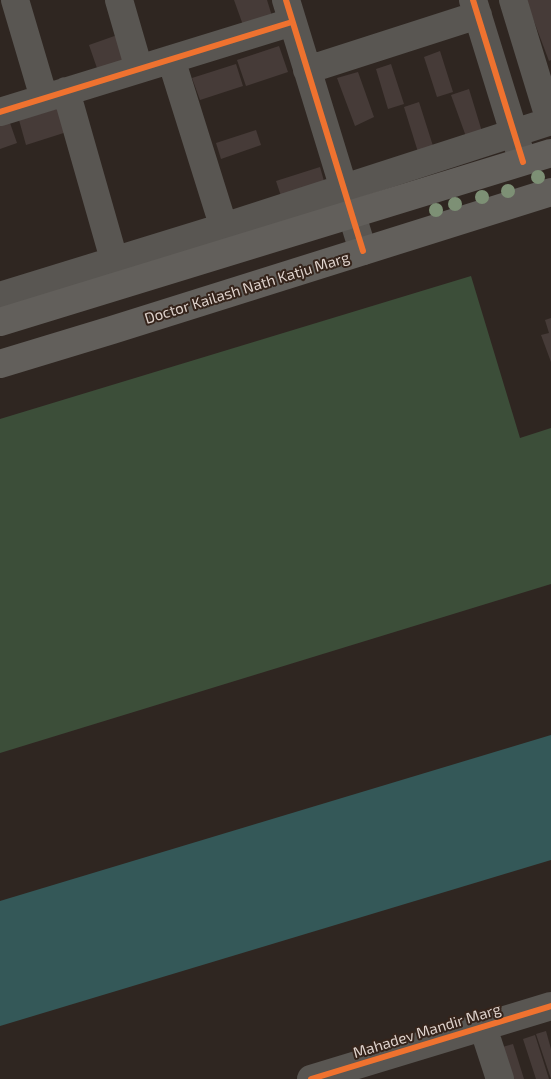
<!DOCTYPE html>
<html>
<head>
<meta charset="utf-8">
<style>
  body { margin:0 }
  canvas { display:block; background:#2f2621 }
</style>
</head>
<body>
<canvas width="551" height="1079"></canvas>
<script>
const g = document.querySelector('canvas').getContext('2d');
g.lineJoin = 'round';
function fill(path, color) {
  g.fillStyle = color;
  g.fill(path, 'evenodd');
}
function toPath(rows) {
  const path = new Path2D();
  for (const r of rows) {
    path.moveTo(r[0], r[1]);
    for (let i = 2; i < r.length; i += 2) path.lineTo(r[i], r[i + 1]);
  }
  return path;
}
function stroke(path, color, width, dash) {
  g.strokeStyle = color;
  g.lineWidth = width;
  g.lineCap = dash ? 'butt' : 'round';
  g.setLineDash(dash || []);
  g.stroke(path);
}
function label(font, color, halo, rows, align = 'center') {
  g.font = font + ' "Exo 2",sans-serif';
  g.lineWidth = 4;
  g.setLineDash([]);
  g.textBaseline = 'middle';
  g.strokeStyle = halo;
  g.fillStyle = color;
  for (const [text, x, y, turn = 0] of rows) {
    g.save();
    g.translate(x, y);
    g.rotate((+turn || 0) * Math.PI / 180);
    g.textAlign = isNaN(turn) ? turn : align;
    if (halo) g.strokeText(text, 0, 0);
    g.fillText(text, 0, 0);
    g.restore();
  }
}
const forest = toPath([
  [471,276,520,438,551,428,551,584,0,753,0,419]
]);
const water = toPath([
  [551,735,551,860,0,1026,0,901]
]);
const building = toPath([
  [234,0,267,0,272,16,243,25],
  [526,0,551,0,551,60,549,61],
  [123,33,132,59,98,71,89,45],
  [279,46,288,72,246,86,237,60],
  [440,51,453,92,437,97,424,57],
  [236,64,243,86,200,100,192,78],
  [391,64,404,104,388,109,376,69],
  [358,72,374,117,355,126,337,78],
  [469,89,483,135,468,142,451,95],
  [419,102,433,146,418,152,404,107],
  [66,106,73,130,26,145,19,120],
  [10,123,17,143,0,149,0,126],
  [256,130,261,145,221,159,216,143],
  [320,167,326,188,283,202,276,181],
  [551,318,551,362,541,335,549,333,545,320],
  [546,1031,551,1049,551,1079,536,1034],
  [535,1035,549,1079,536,1079,523,1039],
  [513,1044,524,1079,508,1079,499,1048]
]);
const minor = toPath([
  [15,0,44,98],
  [119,0,139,69],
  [286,0,363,251],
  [473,0,519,149],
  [513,0,550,121],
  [171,59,229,244],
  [307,70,478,15],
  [66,91,119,277],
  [0,112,292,22],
  [0,296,224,227,551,121],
  [483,1027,500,1079],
  [311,1079,551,1006]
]);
const major = toPath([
  [0,322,551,153],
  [0,364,112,330,551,192]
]);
const cycleway = toPath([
  [286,0,363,251],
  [473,0,523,162],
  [0,112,292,22],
  [311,1079,551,1006]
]);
const trees = [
  [538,177],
  [508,191],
  [482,197],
  [455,204],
  [436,210]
];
const streetNames = [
  ["Doctor Kailash Nath Katju Marg",247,288,-17],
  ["Mahadev Mandir Marg",427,1031,-17]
];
fill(forest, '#3c4e39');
fill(water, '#345858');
fill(building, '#463b38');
stroke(minor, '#595652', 28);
stroke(major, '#625f5b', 28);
stroke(cycleway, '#ef722f', 6);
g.fillStyle = '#7d9075';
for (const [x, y] of trees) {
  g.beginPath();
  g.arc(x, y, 7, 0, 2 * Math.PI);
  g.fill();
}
label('15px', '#ded2cc', '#35241b', streetNames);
</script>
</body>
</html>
